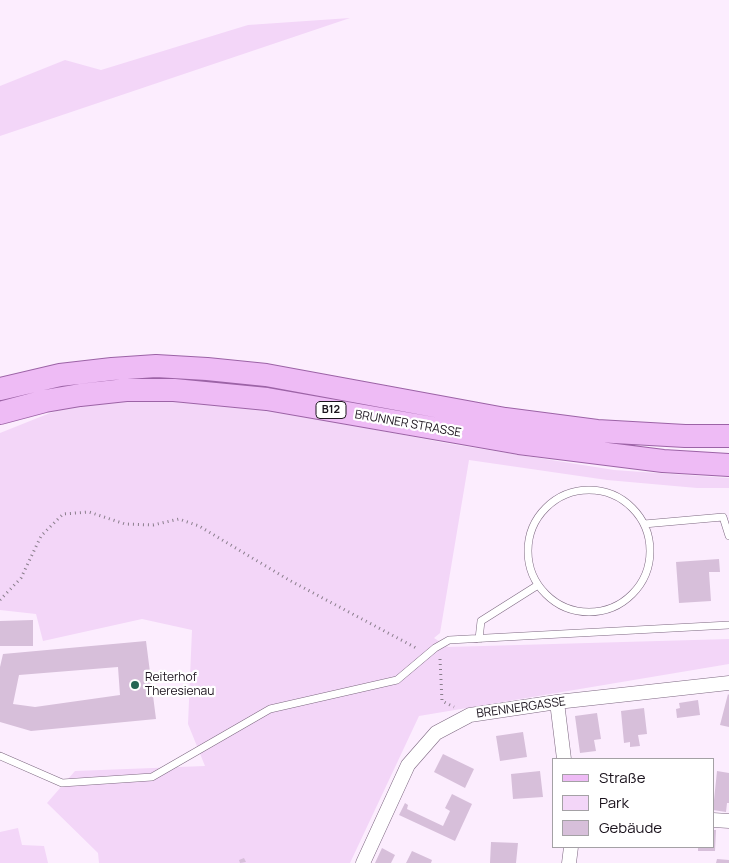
<!DOCTYPE html>
<html>
<head>
<meta charset="utf-8">
<style>
  body { margin:0 }
  #map { position:relative; width:729px; height:863px; overflow:hidden; background:#fcedfe; font-family:Manrope,sans-serif }
  canvas { display:block }
  .legend { position:absolute; left:552px; top:758px; width:162px; height:90px; box-sizing:border-box; background:#fff; border:1px solid #a4a1a5; margin:0; padding:6px 9px; list-style:none; font-size:15px; color:#1b131d }
  .legend li { display:flex; align-items:center; gap:10px; height:25px }
  .legend b { width:25px; border:1px solid #a4a1a5 }
</style>
</head>
<body>
<div id="map">
<canvas width="729" height="863"></canvas>
<ul class="legend">
<li><b style="height:6px;background:#eebbf5"></b>Straße</li>
<li><b style="height:14px;background:#f3d6f8"></b>Park</li>
<li><b style="height:14px;background:#d7bfda"></b>Gebäude</li>
</ul>
</div>
<script>
const g = document.querySelector('canvas').getContext('2d');
g.lineJoin = 'round';
function fill(path, color) {
  g.fillStyle = color;
  g.fill(path, 'evenodd');
}
function toPath(rows) {
  const path = new Path2D();
  for (const r of rows) {
    if (r.length === 3) {
      path.moveTo(r[0] + r[2], r[1]);
      path.arc(r[0], r[1], r[2], 0, 2 * Math.PI);
      continue;
    }
    path.moveTo(r[0], r[1]);
    for (let i = 2; i < r.length; i += 2) path.lineTo(r[i], r[i + 1]);
  }
  return path;
}
function stroke(path, color, width, dash) {
  g.strokeStyle = color;
  g.lineWidth = width;
  g.lineCap = dash ? 'butt' : 'round';
  g.setLineDash(dash || []);
  g.stroke(path);
}
function label(font, color, halo, rows, align = 'center') {
  g.font = font + ' Manrope,sans-serif';
  g.lineWidth = 4.5;
  g.setLineDash([]);
  g.textBaseline = 'middle';
  g.strokeStyle = halo;
  g.fillStyle = color;
  for (const [text, x, y, turn = 0] of rows) {
    g.save();
    g.translate(x, y);
    g.rotate((+turn || 0) * Math.PI / 180);
    g.textAlign = isNaN(turn) ? turn : align;
    if (halo) g.strokeText(text, 0, 0);
    g.fillText(text, 0, 0);
    g.restore();
  }
}
const green = toPath([
  [350,18,0,136,0,86,65,60,101,70,248,25],
  [147,400,245,405,451,444,614,470,729,478,729,488,697,488,607,480,469,460,440,633,434,638,448,647,729,639,729,664,419,716,350,863,99,863,98,853,47,803,75,771,205,766,188,724,192,630,142,619,43,641,36,614,0,610,0,433,50,413,76,405],
  [18,828,22,845,44,846,48,863,0,863,0,832]
]);
const building = toPath([
  [719,559,720,572,709,572,711,601,679,603,676,562],
  [33,620,33,646,0,646,0,621],
  [146,641,156,719,31,731,0,722,0,667,3,654],
  [118,667,120,695,35,707,13,704,19,675],
  [728,694,729,695,729,727,720,725],
  [698,700,700,715,677,718,676,709,680,708,679,703],
  [644,708,647,734,638,735,640,746,630,747,630,742,624,743,621,711],
  [597,713,601,739,594,740,596,751,580,753,575,716],
  [523,732,527,757,500,761,496,736],
  [443,754,474,769,465,788,434,772],
  [540,771,543,797,513,799,511,774],
  [717,771,729,773,729,803,727,803,726,812,713,810],
  [452,794,472,804,455,841,399,815,405,803,408,805,407,809,443,826,450,811,445,808],
  [713,830,716,830,715,851,698,851,698,847,713,847],
  [491,842,518,843,516,863,490,863],
  [382,848,395,855,391,863,375,863],
  [412,851,432,860,431,863,406,863],
  [244,858,246,862,240,863,239,860],
  [717,859,729,860,729,863,716,863]
]);
const path = toPath([
  [0,600,21,578,41,536,63,514,89,512,125,524,153,525,179,519,199,526,289,580,418,649],
  [440,659,442,701,454,707]
]);
const service = toPath([
  [589,551,61],
  [644,524,723,517,729,536],
  [479,639,481,621,538,585],
  [0,756,62,783,152,777,270,709,397,680,435,648,449,640,729,625]
]);
const minor = toPath([
  [557,702,564,759],
  [713,820,729,821],
  [363,863,408,765,436,733,470,715,557,702,729,683],
  [569,863,571,847]
]);
const primary = toPath([
  [0,389,60,375,112,369,156,366,207,369,266,375,505,419,597,431,685,436,729,436],
  [0,413,45,401,80,395,126,390,174,390,267,399,519,443,663,461,729,465]
]);
const markers = [
  [135,685,5,"#246453"]
];
const shields = [
  [331,410,30]
];
const shieldNames = [
  ["B12",331,410]
];
const streetNames = [
  ["BRUNNER STRASSE",408,424,10],
  ["BRENNERGASSE",521,708,-8]
];
const poiNames = [
  ["Reiterhof",145,678],
  ["Theresienau",145,692]
];
fill(green, '#f3d6f8');
fill(building, '#d7bfda');
stroke(service, '#7d6881', 8);
stroke(minor, '#7d6881', 15);
stroke(primary, '#9c63a6', 24);
stroke(path, '#8a7e8c', 3, [1, 4]);
stroke(service, '#fff', 7);
stroke(minor, '#fff', 14);
stroke(primary, '#eebbf5', 22);
for (const [x, y, r, color] of markers) {
  const dot = new Path2D();
  dot.arc(x, y, r, 0, 2 * Math.PI);
  g.fillStyle = color;
  g.fill(dot);
  stroke(dot, '#fff', 2);
}
for (const [x, y, w] of shields) {
  const box = new Path2D();
  box.roundRect(x - w / 2, y - 8.5, w, 17, 4);
  g.fillStyle = '#fff';
  g.fill(box);
  stroke(box, '#1b131d', 1);
}
label('bold 11px', '#1b131d', null, shieldNames);
label('12px', '#1b131d', '#fff', streetNames);
label('12px', '#1b131d', '#fff', poiNames, 'left');
</script>
</body>
</html>
